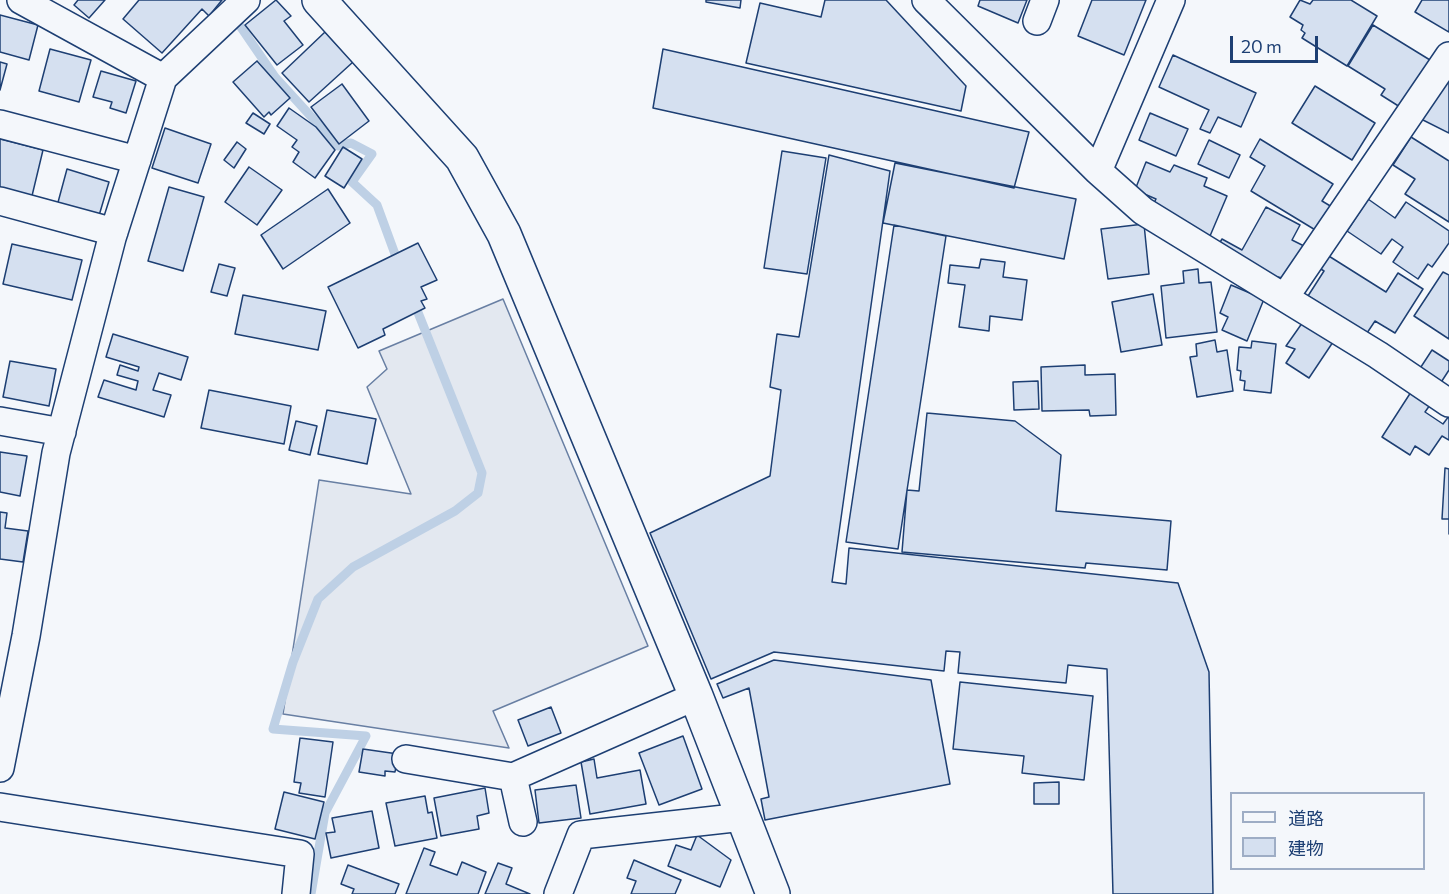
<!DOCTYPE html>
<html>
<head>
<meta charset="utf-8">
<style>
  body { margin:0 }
  #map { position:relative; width:1449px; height:894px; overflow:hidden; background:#f4f7fb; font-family:Commissioner,"Noto Sans JP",sans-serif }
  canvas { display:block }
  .legend { position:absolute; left:1230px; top:792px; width:195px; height:78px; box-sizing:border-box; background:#f4f7fb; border:2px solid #9eadc5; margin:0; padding:8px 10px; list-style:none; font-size:18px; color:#1d3f73 }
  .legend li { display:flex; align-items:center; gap:12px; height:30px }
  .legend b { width:30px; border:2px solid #9eadc5 }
  .scale { position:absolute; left:1230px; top:36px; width:88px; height:27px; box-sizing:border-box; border:3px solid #1d3f73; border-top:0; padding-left:8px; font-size:18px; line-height:21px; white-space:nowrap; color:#1d3f73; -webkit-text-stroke:4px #f4f7fb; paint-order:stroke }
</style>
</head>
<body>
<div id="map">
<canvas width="1449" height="894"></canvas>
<ul class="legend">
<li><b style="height:8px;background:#f4f7fb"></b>道路</li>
<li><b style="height:16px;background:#d5e0f0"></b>建物</li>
</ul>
<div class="scale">20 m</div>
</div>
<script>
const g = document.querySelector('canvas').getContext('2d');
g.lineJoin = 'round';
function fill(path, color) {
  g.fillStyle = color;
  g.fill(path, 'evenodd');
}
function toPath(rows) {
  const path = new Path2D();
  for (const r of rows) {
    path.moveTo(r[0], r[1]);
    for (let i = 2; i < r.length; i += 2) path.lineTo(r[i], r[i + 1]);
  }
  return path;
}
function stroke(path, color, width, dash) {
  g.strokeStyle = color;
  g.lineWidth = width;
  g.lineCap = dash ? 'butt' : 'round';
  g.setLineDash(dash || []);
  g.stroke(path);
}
const parking = toPath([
  [503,299,648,646,493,711,509,748,283,714,319,480,411,494,367,387,387,369,379,351,503,299]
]);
const stream = toPath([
  [235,15,238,23,275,77,338,146,351,143,372,154,352,182,377,205,399,265],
  [311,894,325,813,366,736,273,729,293,662,318,599,353,567,455,511,478,493,482,473,413,300]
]);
const building = toPath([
  [78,0,105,0,89,18,74,5,78,0],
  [139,0,222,0,209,16,202,9,162,53,123,19,139,0],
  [276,0,291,16,284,21,303,45,277,65,245,25,276,0],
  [706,0,741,0,740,8,706,2,706,0],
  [825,0,886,0,966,86,961,111,746,63,760,3,821,17,825,0],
  [980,0,1027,0,1018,23,978,6,980,0],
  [1092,0,1146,0,1124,55,1078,36,1092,0],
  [1300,0,1310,4,1313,0,1351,0,1377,16,1347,66,1302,38,1305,33,1301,30,1303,25,1290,17,1300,0],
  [1422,0,1449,0,1449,32,1415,12,1422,0],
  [0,15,38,25,29,60,0,52,0,15],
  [1373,25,1430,60,1400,107,1381,95,1385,89,1348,66,1373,25],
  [325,32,353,62,309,102,282,73,325,32],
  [50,49,91,60,79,102,39,91,50,49],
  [663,49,1029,132,1014,188,653,108,663,49],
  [1173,55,1256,93,1241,127,1218,117,1210,133,1200,129,1209,110,1159,87,1173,55],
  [257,61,290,98,271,115,269,112,264,117,233,82,257,61],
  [0,62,7,64,0,90,0,62],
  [101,71,136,81,126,113,110,108,112,102,93,97,101,71],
  [1449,79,1449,133,1419,118,1449,79],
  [342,84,369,121,339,144,311,107,342,84],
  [1315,86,1375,123,1352,160,1292,123,1315,86],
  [289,108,316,127,335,150,315,178,293,162,299,152,292,147,297,140,277,126,289,108],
  [253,113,270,124,264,134,246,123,253,113],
  [1150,113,1188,129,1176,156,1139,140,1150,113],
  [165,128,211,144,198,183,152,168,165,128],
  [1411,137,1449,161,1449,222,1405,194,1415,179,1393,165,1411,137],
  [0,139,43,150,31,200,0,192,0,139],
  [1260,139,1333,184,1322,201,1332,207,1317,231,1251,191,1265,166,1250,157,1260,139],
  [1209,140,1240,155,1229,178,1198,164,1209,140],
  [237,142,246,149,234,168,224,160,237,142],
  [343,147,362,159,344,188,325,176,343,147],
  [782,151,826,158,807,274,764,268,782,151],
  [829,155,890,171,832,582,846,584,849,548,1178,583,1209,672,1213,894,1113,894,1107,669,1068,665,1066,683,958,673,960,652,946,651,944,671,774,652,711,679,650,533,770,476,781,390,770,387,777,334,799,337,829,155],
  [1146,162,1170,172,1174,165,1207,178,1204,186,1227,196,1210,236,1161,215,1152,207,1156,199,1135,190,1146,162],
  [895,163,1076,199,1064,259,883,223,895,163],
  [249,167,282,190,257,225,225,202,249,167],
  [67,169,109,182,98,219,57,206,67,169],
  [169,187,204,197,183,271,148,261,169,187],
  [328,189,350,223,283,269,261,235,328,189],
  [1368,199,1395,218,1406,202,1449,231,1449,243,1432,267,1428,264,1418,279,1393,262,1403,247,1392,239,1381,254,1347,231,1368,199],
  [1266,207,1300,225,1292,240,1306,247,1288,279,1262,274,1216,249,1222,239,1242,250,1266,207],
  [1144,224,1149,274,1108,279,1101,229,1144,224],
  [894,225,946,236,898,549,846,542,894,225],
  [418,243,437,280,421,287,427,299,421,301,425,308,383,329,385,335,358,348,328,287,418,243],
  [12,244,82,260,72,300,3,284,12,244],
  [1324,253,1386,292,1398,273,1423,289,1395,333,1375,321,1367,333,1308,296,1324,271,1316,266,1324,253],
  [981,259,1005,262,1003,277,1027,280,1022,320,990,316,989,331,959,327,965,285,948,283,950,265,979,268,981,259],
  [219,264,235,268,227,296,211,292,219,264],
  [1198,269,1199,283,1211,282,1217,332,1166,338,1161,286,1184,283,1183,271,1198,269],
  [1443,272,1449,275,1449,339,1414,316,1443,272],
  [1231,285,1264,299,1247,341,1222,330,1228,317,1220,313,1231,285],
  [1153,294,1162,345,1121,352,1112,302,1153,294],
  [243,295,326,311,318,350,235,334,243,295],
  [1305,319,1335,339,1309,378,1286,363,1295,349,1286,346,1305,319],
  [113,334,188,357,181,380,159,373,153,390,171,395,164,417,98,397,104,380,136,390,138,381,117,375,120,365,138,371,139,367,106,357,113,334],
  [1215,340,1217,352,1227,350,1233,391,1197,397,1190,357,1197,356,1196,344,1215,340],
  [1252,341,1276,344,1271,393,1244,390,1245,381,1240,380,1241,371,1237,370,1239,347,1251,348,1252,341],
  [1432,350,1449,361,1449,370,1438,387,1417,373,1432,350],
  [10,361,56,369,49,406,3,397,10,361],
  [1085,365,1085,375,1115,374,1116,415,1090,416,1089,410,1042,411,1041,367,1085,365],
  [1038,381,1039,409,1014,410,1013,382,1038,381],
  [209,390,291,406,284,444,201,428,209,390],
  [1411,392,1430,405,1425,412,1443,424,1449,416,1449,440,1442,436,1429,455,1415,446,1410,455,1382,437,1411,392],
  [327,410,376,419,367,464,318,454,327,410],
  [927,413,1015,421,1061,455,1056,511,1171,521,1167,570,1086,563,1085,568,902,552,907,490,919,491,927,413],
  [296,421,317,426,310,455,289,450,296,421],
  [0,452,27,456,20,496,0,492,0,452],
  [1445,468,1449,469,1449,534,1449,519,1442,519,1445,468],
  [0,512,7,513,5,528,28,531,23,562,0,559,0,512],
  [774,660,931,680,950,784,765,820,761,799,769,797,749,688,723,698,717,684,774,660],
  [960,682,1093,696,1084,780,1022,773,1024,756,953,749,960,682],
  [551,707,561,733,528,746,518,720,551,707],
  [683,736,702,789,659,805,639,753,683,736],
  [300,738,333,742,325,797,299,793,301,783,294,782,300,738],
  [363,749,398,754,395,772,385,771,385,776,359,772,363,749],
  [594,759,597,778,640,770,646,804,590,814,581,762,594,759],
  [1059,782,1059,804,1034,804,1034,783,1059,782],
  [576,785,581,818,539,823,535,790,576,785],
  [485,788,489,813,477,816,479,829,441,836,434,798,485,788],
  [284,792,324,802,315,839,275,829,284,792],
  [425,796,428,813,432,812,437,838,395,846,386,803,425,796],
  [372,811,379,848,331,858,326,833,335,832,332,818,372,811],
  [697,835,731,860,720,887,668,866,676,845,691,850,697,835],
  [424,848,435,852,430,865,457,875,462,862,486,872,478,894,406,894,424,848],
  [634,860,681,880,675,894,631,894,636,881,627,878,634,860],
  [498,863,512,868,506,884,530,894,485,894,498,863],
  [348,865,399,884,395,894,352,894,354,889,341,884,348,865]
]);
const minor = toPath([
  [21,0,163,78],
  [926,0,1098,171,1143,211,1378,355,1449,403],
  [1037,21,1045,0],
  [0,124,137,160],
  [1098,171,1171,0],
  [0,201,114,232],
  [1285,297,1449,56],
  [0,421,62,432],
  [406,759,513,777,696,696],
  [0,768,26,636,56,453,112,238,163,78,246,0],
  [513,777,523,822],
  [0,807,300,854,296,894],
  [558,894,581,835,743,817]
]);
const tertiary = toPath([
  [319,0,462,158,504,234,696,696,773,894]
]);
fill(parking, '#e3e8f0');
stroke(parking, '#687fa3', 1.5);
stroke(stream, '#bed0e5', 9);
fill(building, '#d5e0f0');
stroke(building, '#1d3f73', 1.5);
stroke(minor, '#1d3f73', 30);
stroke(tertiary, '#1d3f73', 36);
stroke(minor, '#f4f7fb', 27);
stroke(tertiary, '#f4f7fb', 33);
</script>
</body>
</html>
